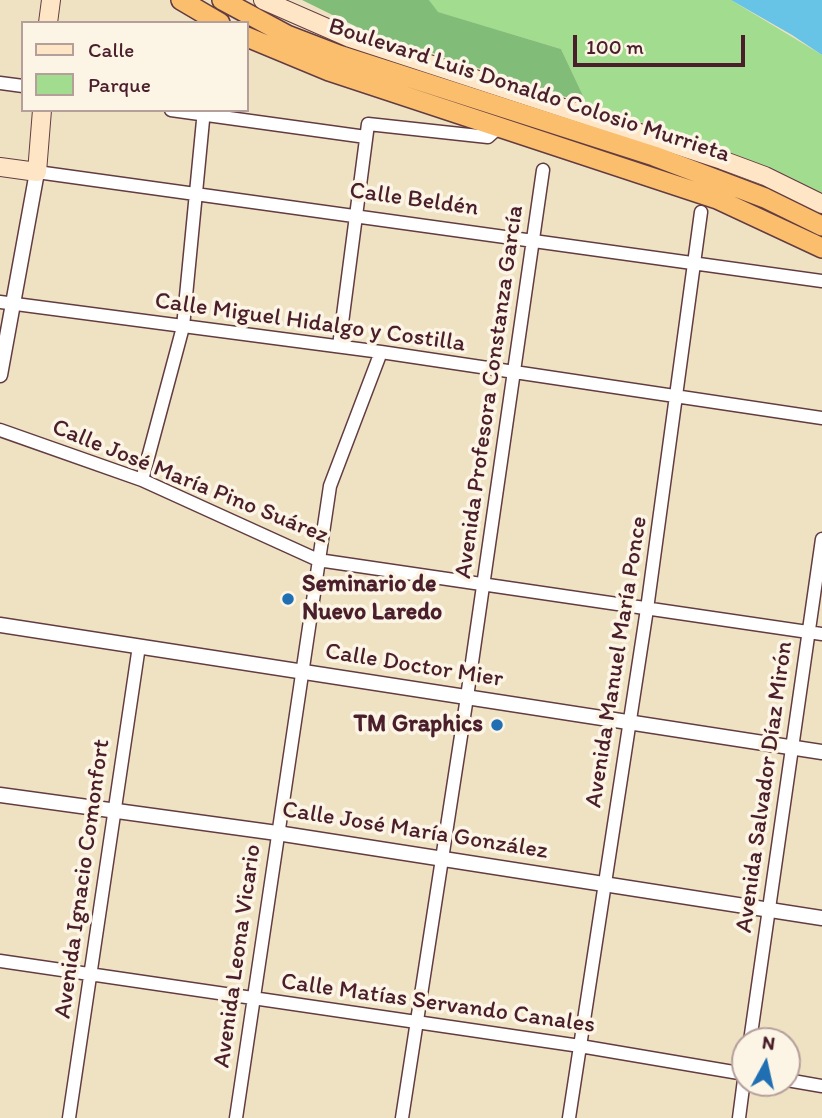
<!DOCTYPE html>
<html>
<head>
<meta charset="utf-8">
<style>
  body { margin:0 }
  #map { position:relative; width:822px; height:1118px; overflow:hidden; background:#efe2c3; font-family:Itim,sans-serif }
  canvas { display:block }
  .legend { position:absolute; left:21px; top:21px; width:228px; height:91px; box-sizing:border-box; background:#fcf5e5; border:2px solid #b59f9b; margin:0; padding:9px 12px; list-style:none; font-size:21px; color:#4a1f2b }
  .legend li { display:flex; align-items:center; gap:14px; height:35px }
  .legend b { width:35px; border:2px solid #b59f9b }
  .north { position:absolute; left:731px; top:1027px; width:70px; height:70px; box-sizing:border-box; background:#fcf5e5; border:2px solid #b59f9b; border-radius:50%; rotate:8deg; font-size:19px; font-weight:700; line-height:28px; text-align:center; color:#4a1f2b }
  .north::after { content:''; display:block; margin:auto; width:24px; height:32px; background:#1f6fb2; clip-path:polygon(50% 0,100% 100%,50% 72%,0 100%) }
  .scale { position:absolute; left:573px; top:35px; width:172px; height:32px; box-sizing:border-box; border:4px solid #4a1f2b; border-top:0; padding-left:9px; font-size:21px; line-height:24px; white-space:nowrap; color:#4a1f2b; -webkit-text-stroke:5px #fcf5e5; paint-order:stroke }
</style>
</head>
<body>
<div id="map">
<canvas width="822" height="1118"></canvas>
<ul class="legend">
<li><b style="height:9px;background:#fde5c5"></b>Calle</li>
<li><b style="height:19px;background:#a2dc8e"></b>Parque</li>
</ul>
<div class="north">N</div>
<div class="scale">100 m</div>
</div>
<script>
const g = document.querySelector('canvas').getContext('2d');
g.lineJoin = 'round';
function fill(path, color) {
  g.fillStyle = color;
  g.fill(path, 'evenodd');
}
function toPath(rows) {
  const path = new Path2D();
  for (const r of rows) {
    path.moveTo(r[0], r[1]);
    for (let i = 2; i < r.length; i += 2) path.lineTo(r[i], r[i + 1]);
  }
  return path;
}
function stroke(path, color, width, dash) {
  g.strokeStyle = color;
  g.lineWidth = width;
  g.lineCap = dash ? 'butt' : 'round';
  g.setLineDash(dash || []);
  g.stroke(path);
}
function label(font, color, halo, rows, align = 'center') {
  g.font = font + ' Itim,sans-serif';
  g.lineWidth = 7;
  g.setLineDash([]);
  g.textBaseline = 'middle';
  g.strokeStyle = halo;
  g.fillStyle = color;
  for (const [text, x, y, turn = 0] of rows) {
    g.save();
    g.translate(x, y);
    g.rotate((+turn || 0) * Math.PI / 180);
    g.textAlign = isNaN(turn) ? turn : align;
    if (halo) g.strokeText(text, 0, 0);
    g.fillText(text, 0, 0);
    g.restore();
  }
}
const green = toPath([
  [429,0,731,0,822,55,822,193,728,152,587,104,561,49,437,12]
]);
const forest = toPath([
  [302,0,429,0,438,12,561,49,587,104,363,30]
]);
const water = toPath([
  [731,0,822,0,822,55,792,35]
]);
const minor = toPath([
  [0,83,23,86],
  [171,110,366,137],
  [37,172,822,281],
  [0,302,381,352,822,418],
  [339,346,368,124,488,137,499,127],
  [0,430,142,480,318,560,822,634],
  [142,480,183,327,204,110],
  [0,961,580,1046,745,1074],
  [750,1041,822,539],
  [787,1080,822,1086],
  [69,1118,139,646],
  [236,1118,330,486,381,352],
  [402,1118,467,697,543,170],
  [569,1118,647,609,701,212],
  [739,1118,745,1072]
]);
const tertiary = toPath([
  [0,375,37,172],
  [0,625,822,752],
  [0,795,277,833,822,918]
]);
const secondary = toPath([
  [263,0,350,38,722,160,765,176,822,204],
  [48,23,51,0],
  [0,167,37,172,42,110]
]);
const trunk = toPath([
  [181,0,220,23],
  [222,0,287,35,339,55,654,156,765,198,822,226],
  [247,37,329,71,717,199,822,248]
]);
const markers = [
  [288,599,7,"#1f6fb2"],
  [497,725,7,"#1f6fb2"]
];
const streetNames = [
  ["Boulevard Luis Donaldo Colosio Murrieta",529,91,18],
  ["Calle Beldén",414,200,8],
  ["Calle Miguel Hidalgo y Costilla",310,323,8],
  ["Avenida Profesora Constanza García",490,392,-82],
  ["Calle José María Pino Suárez",190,482,22],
  ["Avenida Manuel María Ponce",617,662,-81],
  ["Calle Doctor Mier",414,666,9],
  ["Avenida Salvador Díaz Mirón",765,787,-82],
  ["Calle José María González",415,831,9],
  ["Avenida Ignacio Comonfort",83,879,-82],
  ["Avenida Leona Vicario",238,956,-82],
  ["Calle Matías Servando Canales",438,1004,8]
];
const poiNames = [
  ["Seminario de",302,585],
  ["Nuevo Laredo",302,613],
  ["TM Graphics",483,725,"right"]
];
fill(green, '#a2dc8e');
fill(forest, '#81bc79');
fill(water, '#68c4e6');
stroke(minor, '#633c42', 15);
stroke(tertiary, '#633c42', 17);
stroke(secondary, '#633c42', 20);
stroke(trunk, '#633c42', 22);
stroke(minor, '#fff', 12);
stroke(tertiary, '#fff', 14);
stroke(secondary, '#fde5c5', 18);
stroke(trunk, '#fabe6d', 19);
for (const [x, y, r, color] of markers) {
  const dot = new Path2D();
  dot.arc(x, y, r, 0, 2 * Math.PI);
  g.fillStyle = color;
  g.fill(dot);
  stroke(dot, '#fcf5e5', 2.5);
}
label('24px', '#4a1f2b', '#fcf5e5', streetNames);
label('bold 24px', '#4a1f2b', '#fcf5e5', poiNames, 'left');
</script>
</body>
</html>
